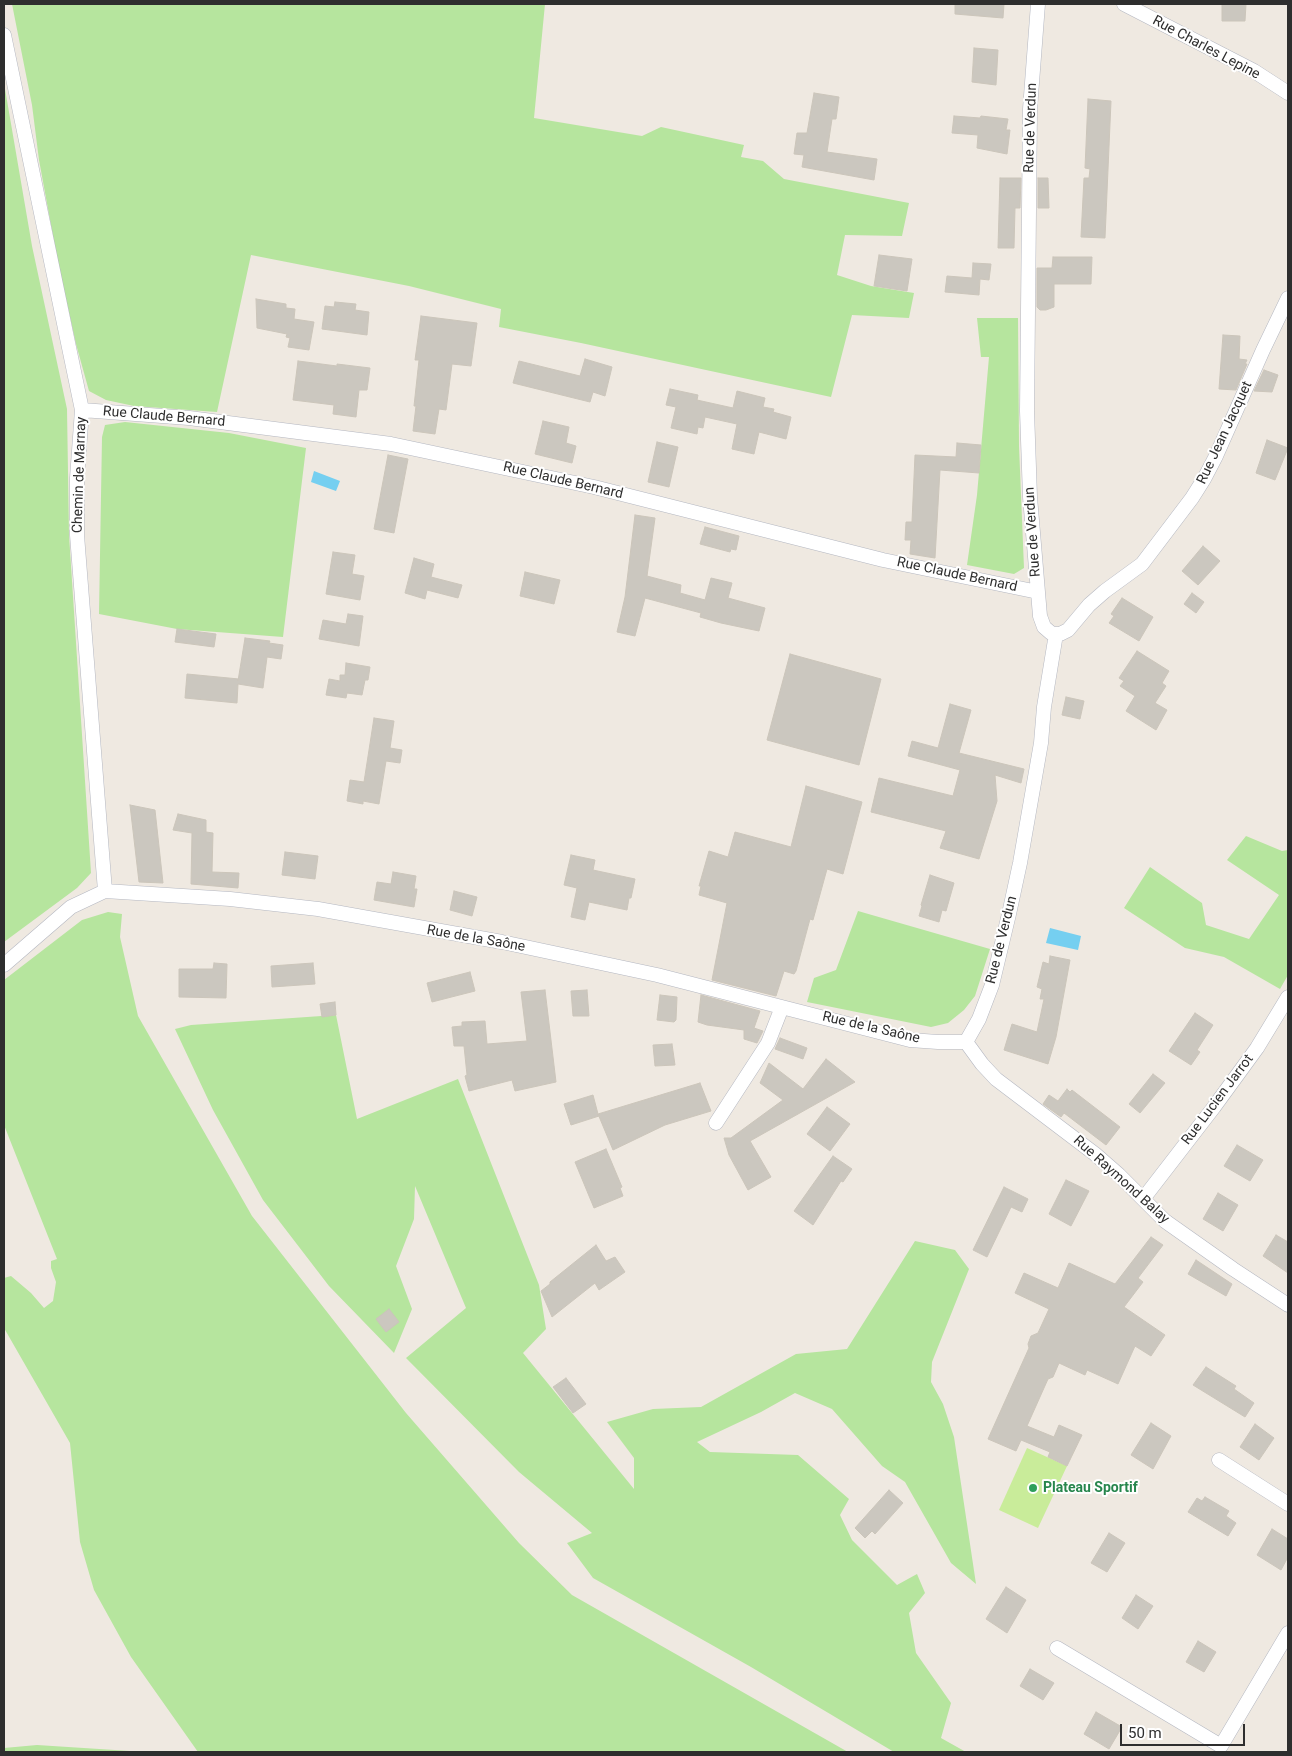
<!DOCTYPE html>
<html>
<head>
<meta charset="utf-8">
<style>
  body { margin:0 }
  #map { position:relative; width:1292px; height:1756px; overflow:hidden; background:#efe9e1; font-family:Roboto,sans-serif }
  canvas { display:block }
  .frame { position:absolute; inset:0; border:5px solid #2e2e2e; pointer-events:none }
  .scale { position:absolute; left:1120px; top:1724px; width:125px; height:22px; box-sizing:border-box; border:2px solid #2e2e2e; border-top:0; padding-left:6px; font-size:15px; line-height:18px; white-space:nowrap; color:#2e2e2e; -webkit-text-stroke:4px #fff; paint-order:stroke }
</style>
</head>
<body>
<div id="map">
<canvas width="1292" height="1756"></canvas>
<div class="frame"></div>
<div class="scale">50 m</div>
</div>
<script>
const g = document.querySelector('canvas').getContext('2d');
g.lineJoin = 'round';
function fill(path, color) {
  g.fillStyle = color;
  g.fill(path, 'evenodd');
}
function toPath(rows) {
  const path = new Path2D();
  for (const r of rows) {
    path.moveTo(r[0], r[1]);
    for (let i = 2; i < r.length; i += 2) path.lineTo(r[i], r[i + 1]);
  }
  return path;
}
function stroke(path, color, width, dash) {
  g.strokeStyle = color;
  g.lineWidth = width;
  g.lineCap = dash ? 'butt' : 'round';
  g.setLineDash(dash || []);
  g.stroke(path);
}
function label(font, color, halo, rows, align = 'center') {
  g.font = font + ' Roboto,sans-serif';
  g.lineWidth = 4;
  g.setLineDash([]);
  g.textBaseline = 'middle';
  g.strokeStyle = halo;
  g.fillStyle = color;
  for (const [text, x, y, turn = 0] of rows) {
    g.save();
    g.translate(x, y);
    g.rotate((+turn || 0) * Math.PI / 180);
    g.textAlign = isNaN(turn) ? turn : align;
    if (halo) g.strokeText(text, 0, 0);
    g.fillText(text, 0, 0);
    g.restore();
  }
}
const green = toPath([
  [12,4,545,4,534,118,642,136,661,127,744,145,741,157,763,161,784,179,909,203,902,236,845,235,837,275,871,286,914,293,909,318,852,315,831,397,581,343,499,327,501,309,409,286,251,255,217,412,134,406,106,400,89,391,76,344,58,263,39,160,32,105],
  [4,83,32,246,67,409,69,535,91,873,77,888,4,942],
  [977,318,1018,318,1019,446,1024,568,1014,574,967,565,977,495,989,357,981,357],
  [125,422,229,433,306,448,283,637,177,629,99,614,102,437,105,425],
  [1246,836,1282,851,1288,850,1288,975,1280,989,1224,957,1185,948,1124,908,1150,867,1202,903,1206,925,1249,939,1279,895,1227,860],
  [858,911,990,949,975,996,964,1010,948,1023,931,1027,807,1002,814,978,836,970],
  [108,912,122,914,120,937,138,1016,252,1216,406,1413,519,1543,572,1595,848,1752,198,1752,131,1657,94,1590,80,1542,70,1443,4,1328,4,1278,11,1276,31,1293,44,1308,53,1301,56,1282,51,1268,51,1261,57,1259,4,1125,4,980,82,920],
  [336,1015,357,1119,458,1079,539,1285,546,1329,523,1353,634,1489,634,1458,607,1422,653,1409,701,1407,796,1354,847,1349,915,1241,955,1250,969,1269,932,1362,931,1382,943,1404,954,1437,976,1584,951,1563,905,1482,882,1466,832,1409,795,1393,761,1412,697,1442,710,1452,798,1455,849,1499,840,1515,852,1540,897,1585,917,1574,925,1593,909,1613,916,1653,951,1703,941,1738,966,1752,894,1752,751,1667,593,1578,567,1543,592,1533,519,1472,406,1358,466,1308,415,1186,414,1219,396,1266,412,1309,394,1353,329,1286,263,1200,213,1110,175,1029,191,1025],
  [37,1745,146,1752,4,1752,4,1748]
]);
const pitch = toPath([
  [1027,1448,1067,1466,1038,1528,999,1510]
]);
const water = toPath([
  [314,471,340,481,336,491,311,482],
  [1050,928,1081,936,1078,950,1046,943]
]);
const building = toPath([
  [955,4,1004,4,1003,18,955,14,955,4],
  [1222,4,1246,4,1245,21,1222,21,1222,4],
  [974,48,998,50,996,85,972,82,974,48],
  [814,93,839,97,836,119,832,119,827,152,877,159,874,180,802,167,804,155,794,154,797,133,807,133,814,93],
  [1088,99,1111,101,1105,238,1081,237,1084,178,1089,178,1090,169,1085,168,1088,99],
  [954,116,980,118,981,116,1008,119,1006,130,1010,130,1007,154,977,148,978,135,952,133,954,116],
  [1000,178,1021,178,1020,208,1015,208,1014,248,998,248,1000,178],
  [1038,178,1048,178,1049,208,1038,208,1038,178],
  [879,255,912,259,907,291,874,286,879,255],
  [1053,257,1092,257,1091,284,1054,284,1054,307,1046,310,1040,310,1037,307,1037,268,1052,268,1053,257],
  [973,263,991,264,989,280,980,279,979,295,945,292,947,276,972,278,973,263],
  [256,299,286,304,286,308,295,309,294,319,314,322,309,350,288,347,290,338,286,337,287,334,257,328,256,299],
  [335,302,356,304,355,310,369,312,367,335,322,329,325,306,334,307,335,302],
  [421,316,477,323,471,366,452,364,446,410,439,409,435,434,413,431,416,406,414,406,419,360,415,360,421,316],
  [1223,335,1240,336,1239,359,1247,360,1245,364,1247,364,1236,390,1219,389,1223,335],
  [585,359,612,367,605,396,593,392,590,402,513,383,519,361,580,376,585,359],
  [298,361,337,366,337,364,370,368,367,390,359,390,356,417,333,414,334,405,293,400,298,361],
  [1264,370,1278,375,1272,392,1254,391,1264,370],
  [670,389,698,395,697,400,733,408,737,391,765,398,763,407,774,409,773,412,791,417,786,439,759,432,754,454,732,449,737,424,705,417,703,428,698,427,697,434,671,428,676,407,666,405,670,389],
  [543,421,569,427,566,443,576,446,572,463,535,454,543,421],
  [1267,440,1288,448,1275,480,1256,473,1267,440],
  [657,442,678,447,669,487,648,482,657,442],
  [957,443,981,445,979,473,940,470,935,558,910,554,911,540,905,540,906,522,912,522,915,455,956,457,957,443],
  [388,455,408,459,394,533,374,529,388,455],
  [635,515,655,518,647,576,681,585,680,593,705,600,711,578,732,583,728,598,765,608,759,631,721,623,700,617,701,613,645,598,635,636,617,632,625,597,635,515],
  [705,527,739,536,736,550,731,549,730,552,700,544,705,527],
  [1203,546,1220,561,1198,585,1182,571,1203,546],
  [333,552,355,555,352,574,364,576,360,600,326,594,333,552],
  [414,558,434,564,431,577,462,585,458,598,427,590,425,599,405,593,414,558],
  [525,572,560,580,554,604,520,596,525,572],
  [1192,593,1204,602,1196,613,1184,604,1192,593],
  [1122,598,1153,617,1139,641,1109,623,1114,616,1111,614,1122,598],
  [348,614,363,616,359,646,319,639,323,620,346,624,348,614],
  [177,629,216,634,214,647,175,642,177,629],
  [245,638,270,641,269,643,283,645,281,659,267,657,263,688,238,684,237,703,185,698,187,674,239,679,238,681,245,638],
  [1137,651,1169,671,1162,683,1166,686,1155,703,1167,710,1156,730,1126,711,1135,696,1120,686,1124,681,1119,678,1137,651],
  [790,654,881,679,859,765,767,740,790,654],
  [346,663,370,667,368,680,365,680,362,695,347,693,346,698,326,695,329,679,340,681,340,675,345,675,346,663],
  [1066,697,1084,701,1080,719,1062,715,1066,697],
  [950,704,971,710,959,753,1024,769,1021,783,995,775,997,801,979,859,940,848,946,831,871,812,879,778,953,796,960,770,908,756,912,741,938,748,950,704],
  [374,718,394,721,390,748,402,750,400,763,386,761,379,804,363,801,363,804,347,801,350,780,364,782,374,718],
  [806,786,862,802,843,874,827,869,813,920,810,919,796,971,794,974,784,971,776,996,712,980,727,903,699,895,701,886,699,886,709,851,728,857,735,832,791,847,806,786],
  [130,805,155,810,163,883,139,882,130,805],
  [178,814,206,820,206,832,213,833,212,872,239,873,238,888,191,884,192,833,173,830,178,814],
  [285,852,318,856,315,879,282,875,285,852],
  [571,855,595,860,593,870,635,879,631,898,629,898,627,910,589,902,585,920,571,917,577,888,564,885,571,855],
  [393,872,416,876,414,889,417,889,414,907,374,900,377,882,391,884,393,872],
  [930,875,954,883,946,911,942,910,939,922,919,916,922,906,921,905,930,875],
  [454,891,477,897,472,916,450,910,454,891],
  [1050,956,1070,960,1056,1037,1048,1064,1004,1050,1012,1024,1037,1032,1044,999,1040,999,1042,989,1037,987,1043,962,1049,964,1050,956],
  [214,963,227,964,226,998,179,997,179,969,213,969,214,963],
  [313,963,315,984,272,987,271,966,313,963],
  [470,972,475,991,432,1002,427,983,470,972],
  [545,990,556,1082,515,1091,512,1080,469,1091,465,1076,467,1075,464,1046,454,1046,452,1027,462,1026,462,1022,485,1021,487,1044,527,1041,521,992,545,990],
  [587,990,589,1016,573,1016,571,991,587,990],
  [660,995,677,997,676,1020,674,1022,657,1020,660,995],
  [701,995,760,1011,754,1028,763,1031,757,1043,744,1039,744,1030,707,1025,698,1022,701,995],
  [335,1002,336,1015,322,1017,320,1004,335,1002],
  [1195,1013,1213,1025,1197,1050,1200,1052,1191,1065,1169,1051,1195,1013],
  [780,1038,807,1048,803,1059,775,1049,780,1038],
  [672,1044,675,1065,655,1066,653,1045,672,1044],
  [826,1059,855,1082,750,1141,771,1177,748,1190,729,1155,724,1138,731,1138,783,1100,760,1083,769,1063,803,1089,826,1059],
  [1153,1074,1165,1083,1140,1113,1129,1104,1153,1074],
  [700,1083,711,1111,665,1125,613,1150,598,1114,599,1116,571,1125,564,1104,593,1095,598,1114,700,1083],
  [1067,1089,1070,1092,1072,1090,1120,1127,1106,1145,1064,1113,1061,1117,1043,1104,1049,1095,1058,1101,1067,1089],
  [827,1107,850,1124,830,1151,807,1134,827,1107],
  [1237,1145,1263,1160,1250,1181,1224,1166,1237,1145],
  [606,1149,622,1187,620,1188,623,1196,594,1208,575,1162,606,1149],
  [833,1156,852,1169,843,1182,841,1181,813,1225,794,1211,833,1156],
  [1066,1180,1089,1191,1071,1226,1049,1214,1066,1180],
  [1004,1187,1028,1199,1022,1212,1011,1207,987,1257,973,1250,1004,1187],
  [1218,1193,1238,1205,1223,1231,1203,1219,1218,1193],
  [1276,1235,1288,1242,1288,1273,1263,1256,1276,1235],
  [1151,1237,1163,1245,1138,1278,1143,1282,1124,1307,1165,1335,1151,1356,1135,1346,1118,1384,1087,1370,1085,1375,1059,1363,1053,1377,1048,1379,1027,1426,1054,1437,1059,1425,1082,1435,1067,1466,1048,1457,1050,1452,1021,1440,1016,1451,988,1439,1029,1348,1028,1344,1031,1336,1038,1333,1049,1309,1015,1293,1024,1273,1058,1288,1069,1263,1115,1284,1151,1237],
  [596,1245,606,1261,615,1257,625,1272,599,1290,595,1283,552,1317,541,1291,550,1284,550,1282,596,1245],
  [1196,1260,1232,1284,1226,1296,1188,1274,1196,1260],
  [389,1309,399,1322,386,1332,376,1319,389,1309],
  [1206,1367,1236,1386,1234,1389,1254,1403,1245,1417,1193,1385,1206,1367],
  [566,1378,586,1404,573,1413,553,1387,566,1378],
  [1151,1423,1171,1436,1153,1469,1131,1455,1151,1423],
  [1255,1424,1274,1438,1259,1460,1240,1447,1255,1424],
  [889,1490,903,1503,875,1534,872,1531,865,1538,855,1528,889,1490],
  [1205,1497,1229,1511,1226,1516,1236,1523,1228,1536,1188,1512,1197,1498,1202,1501,1205,1497],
  [1272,1529,1288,1539,1288,1557,1281,1570,1257,1555,1272,1529],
  [1109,1533,1125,1543,1107,1572,1091,1563,1109,1533],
  [1006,1587,1026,1600,1007,1633,986,1619,1006,1587],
  [1136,1595,1153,1606,1138,1629,1122,1618,1136,1595],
  [1198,1641,1216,1652,1204,1672,1186,1662,1198,1641],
  [1030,1669,1054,1683,1043,1700,1020,1686,1030,1669],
  [1096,1712,1122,1727,1109,1749,1084,1734,1096,1712]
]);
const minor = toPath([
  [1038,4,1030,109,1027,411,1030,497,1040,616,1044,627,1051,633,1056,634],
  [1124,4,1254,71,1288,93],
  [4,35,82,410,77,478,77,535,105,891],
  [82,410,189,418,391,444,594,487,883,560,1038,592],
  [1056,634,1060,634,1068,630,1089,605,1105,591,1142,564,1192,498,1204,479,1216,456,1263,350,1288,298],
  [4,965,71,907,105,891,230,899,318,909,502,942,657,975,910,1040,938,1042,966,1042],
  [966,1042,979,1019,992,985,1009,914,1020,863,1041,743,1044,707,1056,634],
  [966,1042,982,1064,996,1079,1095,1154,1119,1175,1165,1221,1233,1269,1288,1305],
  [716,1123,768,1043,782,1007],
  [1143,1199,1214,1107,1257,1048,1288,997],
  [1219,1460,1288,1504],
  [1057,1648,1221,1746,1288,1633]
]);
const markers = [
  [1033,1488,5,"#2e9e5b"]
];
const streetNames = [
  ["Rue Charles Lepine",1206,48,28],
  ["Rue de Verdun",1031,128,-88],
  ["Rue Claude Bernard",164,417,5],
  ["Rue Jean Jacquet",1225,433,-65],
  ["Chemin de Marnay",80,475,-88],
  ["Rue Claude Bernard",563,481,13],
  ["Rue de Verdun",1033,532,-94],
  ["Rue Claude Bernard",957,575,12],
  ["Rue de la Saône",476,939,10],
  ["Rue de Verdun",1002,940,-76],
  ["Rue de la Saône",871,1028,13],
  ["Rue Lucien Jarrot",1218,1100,-53],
  ["Rue Raymond Balay",1121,1180,42]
];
const leisureNames = [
  ["Plateau Sportif",1043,1488]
];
fill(green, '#b6e59e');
fill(pitch, '#c9ec9a');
fill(water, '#75cff0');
fill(building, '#cbc7bf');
stroke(building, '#cbc5ba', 1);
stroke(minor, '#b4b7c1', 15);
stroke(minor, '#fff', 14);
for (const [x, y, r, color] of markers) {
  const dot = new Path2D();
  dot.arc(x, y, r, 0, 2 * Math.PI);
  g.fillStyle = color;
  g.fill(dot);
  stroke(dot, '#fff', 2);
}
label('14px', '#2e2e2e', '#fff', streetNames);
label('bold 14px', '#27864d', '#fff', leisureNames, 'left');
</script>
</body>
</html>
